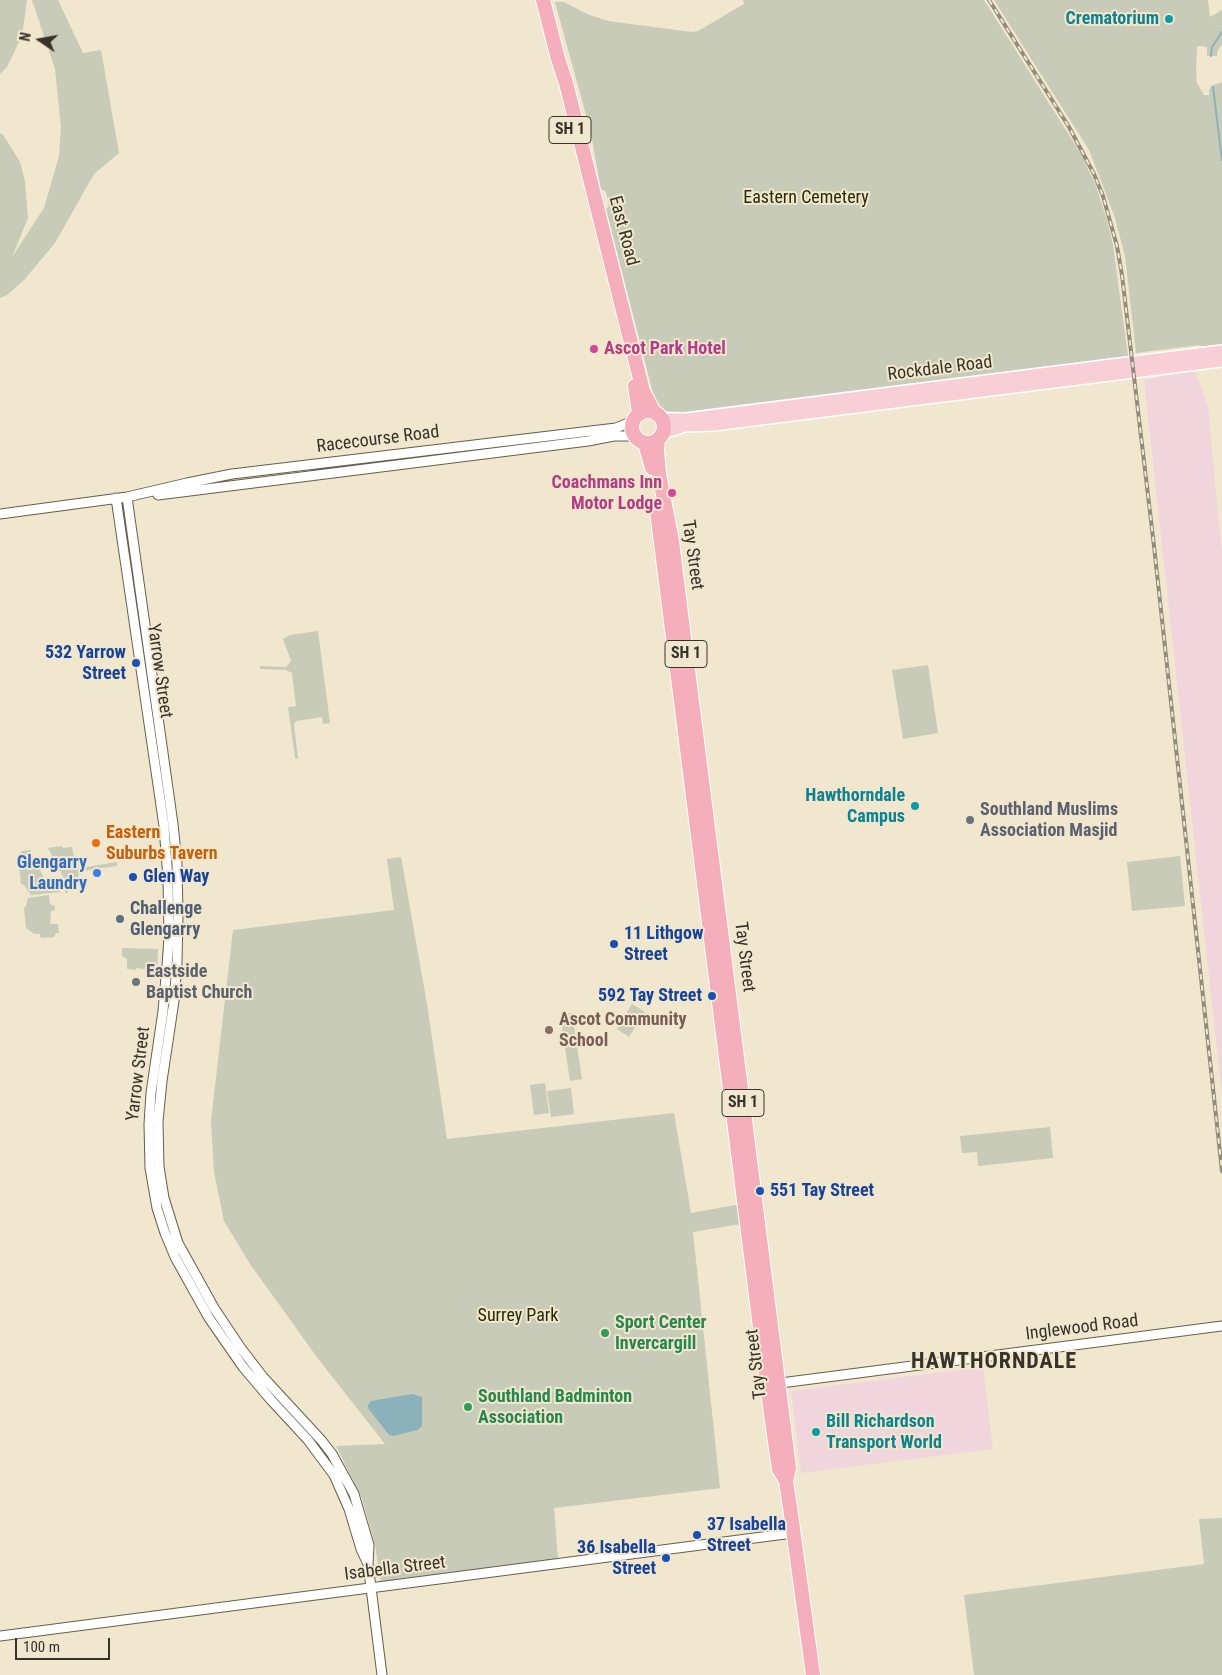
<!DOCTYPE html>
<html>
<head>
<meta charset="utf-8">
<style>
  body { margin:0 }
  #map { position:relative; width:1222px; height:1675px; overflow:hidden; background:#f0e7ce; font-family:"Roboto Condensed",sans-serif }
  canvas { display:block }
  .north { position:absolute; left:15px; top:15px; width:50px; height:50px; -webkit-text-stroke:4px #f0e7ce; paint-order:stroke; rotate:282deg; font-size:14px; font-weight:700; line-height:20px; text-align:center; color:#37332a }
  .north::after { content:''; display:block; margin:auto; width:18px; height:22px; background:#37332a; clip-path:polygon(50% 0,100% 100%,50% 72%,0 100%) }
  .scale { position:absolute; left:15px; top:1638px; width:95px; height:22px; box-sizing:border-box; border:2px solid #37332a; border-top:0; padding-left:6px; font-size:15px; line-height:18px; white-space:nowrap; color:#37332a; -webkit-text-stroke:4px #f0e7ce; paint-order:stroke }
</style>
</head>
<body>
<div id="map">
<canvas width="1222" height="1675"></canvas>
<div class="north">N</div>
<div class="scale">100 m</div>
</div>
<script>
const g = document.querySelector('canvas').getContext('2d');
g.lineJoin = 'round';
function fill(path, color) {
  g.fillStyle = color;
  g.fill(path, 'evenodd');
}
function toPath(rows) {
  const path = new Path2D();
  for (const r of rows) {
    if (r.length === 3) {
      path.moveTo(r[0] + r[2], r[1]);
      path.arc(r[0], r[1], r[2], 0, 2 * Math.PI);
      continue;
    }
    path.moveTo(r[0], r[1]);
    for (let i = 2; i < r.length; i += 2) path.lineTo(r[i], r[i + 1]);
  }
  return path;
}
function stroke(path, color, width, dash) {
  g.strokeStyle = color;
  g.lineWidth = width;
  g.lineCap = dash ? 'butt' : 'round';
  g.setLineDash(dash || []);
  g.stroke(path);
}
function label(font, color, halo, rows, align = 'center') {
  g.font = font + ' "Roboto Condensed",sans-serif';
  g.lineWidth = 4;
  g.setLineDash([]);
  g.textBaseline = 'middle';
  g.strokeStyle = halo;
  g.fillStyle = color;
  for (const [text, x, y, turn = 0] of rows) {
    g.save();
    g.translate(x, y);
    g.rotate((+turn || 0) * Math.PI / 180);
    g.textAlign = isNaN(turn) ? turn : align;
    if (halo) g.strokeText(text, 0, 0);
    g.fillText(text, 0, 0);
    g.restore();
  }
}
const industrial = toPath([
  [1190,371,1196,373,1208,407,1222,556,1222,1096,1144,380],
  [983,1367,993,1449,801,1473,791,1391]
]);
const green = toPath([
  [0,0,27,0,22,36,7,67,0,74],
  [32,0,58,0,83,53,101,50,119,153,94,174,55,243,24,280,7,295,0,298,0,133,4,136,20,162,25,181,28,218,12,257,44,208,59,156,61,127,55,69],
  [743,0,984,0,1081,154,1096,186,1107,220,1113,245,1128,356,683,412,665,411,658,405,654,397,606,209,608,208,609,202,606,193,604,190,601,190,591,133,555,2,564,2,587,14,608,21,692,32,698,31,744,4],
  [994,0,1208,0,1210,17,1222,10,1222,44,1217,52,1217,56,1207,56,1207,47,1200,46,1197,47,1196,70,1197,83,1204,95,1209,95,1209,90,1211,86,1222,82,1222,344,1204,347,1199,345,1136,353,1125,256,1114,215,1089,150],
  [318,631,330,723,323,724,322,717,296,721,294,724,298,759,295,758,288,707,296,706,292,673,286,670,260,669,260,666,286,667,291,661,283,639,290,635],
  [928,665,938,733,903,739,892,670],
  [62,846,63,848,72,847,75,866,79,868,117,862,117,866,80,871,74,887,65,894,65,880,48,848],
  [30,850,50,890,59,890,60,892,31,895,24,885,21,884,18,856,22,851],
  [1180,856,1185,906,1132,911,1127,862],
  [401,857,427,1004,447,1139,674,1113,691,1213,741,1204,741,1224,693,1232,720,1488,721,1488,554,1508,558,1559,381,1584,375,1545,362,1498,336,1446,385,1444,319,1360,250,1264,224,1221,214,1172,211,1121,233,930,394,910,387,859],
  [49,895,50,904,55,906,55,910,51,911,50,924,58,924,59,933,56,933,54,937,42,938,40,937,40,934,34,934,26,928,24,908,26,906,28,898],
  [122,948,158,949,157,972,146,971,145,969,136,968,136,970,127,969,127,959,122,956],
  [632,1004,645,1012,629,1037,617,1029],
  [572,1013,582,1079,570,1081,560,1015],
  [545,1083,549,1113,534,1115,530,1085],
  [571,1088,574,1114,551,1117,547,1091],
  [1050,1127,1053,1158,978,1166,977,1152,962,1153,960,1136],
  [1222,1518,1222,1675,974,1675,964,1595,1204,1564,1199,1519]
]);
const water = toPath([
  [412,1394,422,1397,422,1426,418,1430,393,1436,389,1435,368,1408,368,1405,371,1401]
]);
const stream = toPath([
  [1211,56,1212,47,1222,32],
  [1213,87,1222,160]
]);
const minor = toPath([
  [158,495,588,441,614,436,634,436],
  [127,497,173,824,177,864,178,915,177,962,174,1001,162,1081,158,1121,159,1167,164,1198,178,1243,214,1308,240,1347,263,1377,322,1441,332,1454,354,1494,369,1545,368,1564,382,1675],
  [116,498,164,826,168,879,169,937,167,966,163,1011,151,1093,149,1124,150,1168,157,1208,165,1233,175,1257,209,1318,243,1367,271,1400,308,1440,334,1475,349,1509,361,1549,367,1562],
  [0,514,127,497,187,483,232,474,616,428,633,421],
  [773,1384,1222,1326],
  [0,1636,793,1533]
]);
const major = toPath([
  [662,419,687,419,1222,351],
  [663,433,685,426,714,425,808,413,1222,361]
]);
const highway = toPath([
  [543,0,558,59,566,83,643,391,654,412],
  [635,386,639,413],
  [648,427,16],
  [658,439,657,450,659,474,672,541,686,654,789,1468,786,1481,790,1507,813,1675],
  [645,443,652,468],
  [657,511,771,1414,779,1469,786,1481]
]);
const rail = toPath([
  [989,0,1069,127,1094,174,1103,196,1117,246,1122,275,1154,546,1222,1171]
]);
const markers = [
  [1169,19,5,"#0f9aa8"],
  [594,349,5,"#d1479c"],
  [672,493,5,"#d1479c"],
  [136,663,5,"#1a4fb4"],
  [915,806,5,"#0f9aa8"],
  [970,820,5,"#6b7280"],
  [96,843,5,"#e8710a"],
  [97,873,5,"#3f7fe0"],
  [133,877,5,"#1a4fb4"],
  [120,919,5,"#5c6f8a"],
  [614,944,5,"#1a4fb4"],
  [136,982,5,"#6b7280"],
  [712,996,5,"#1a4fb4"],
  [549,1030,5,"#8d6e63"],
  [760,1191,5,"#1a4fb4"],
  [605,1333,5,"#2e9e5b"],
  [468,1407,5,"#2e9e5b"],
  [816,1432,5,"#0f9aa8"],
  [697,1535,5,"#1a4fb4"],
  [666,1558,5,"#1a4fb4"]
];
const shields = [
  [570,130,42],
  [686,654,42],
  [743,1103,42]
];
const shieldNames = [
  ["SH 1",570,130],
  ["SH 1",686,654],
  ["SH 1",743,1103]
];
const cultureNames = [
  ["Crematorium",1159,19],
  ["Hawthorndale",905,796],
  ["Campus",905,817],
  ["Bill Richardson",826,1422,"left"],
  ["Transport World",826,1443,"left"]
];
const parkNames = [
  ["Eastern Cemetery",806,198],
  ["Surrey Park",518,1316]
];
const streetNames = [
  ["East Road",623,231,75],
  ["Rockdale Road",940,369,-7],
  ["Racecourse Road",378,440,-7],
  ["Tay Street",692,555,82],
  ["Yarrow Street",159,671,82],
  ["Tay Street",744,957,83],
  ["Yarrow Street",139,1074,-83],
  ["Inglewood Road",1082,1328,-7],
  ["Tay Street",757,1364,-97],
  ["Isabella Street",395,1569,-7]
];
const hotelNames = [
  ["Ascot Park Hotel",604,349],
  ["Coachmans Inn",662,483,"right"],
  ["Motor Lodge",662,504,"right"]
];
const transitNames = [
  ["532 Yarrow",126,653,"right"],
  ["Street",126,674,"right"],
  ["Glen Way",143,877],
  ["11 Lithgow",624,934],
  ["Street",624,955],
  ["592 Tay Street",702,996,"right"],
  ["551 Tay Street",770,1191],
  ["37 Isabella",707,1525],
  ["Street",707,1546],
  ["36 Isabella",656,1548,"right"],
  ["Street",656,1569,"right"]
];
const worshipNames = [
  ["Southland Muslims",980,810],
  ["Association Masjid",980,831],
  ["Eastside",146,972],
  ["Baptist Church",146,993]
];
const foodNames = [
  ["Eastern",106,833],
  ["Suburbs Tavern",106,854]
];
const shopNames = [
  ["Glengarry",87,863],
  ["Laundry",87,884]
];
const serviceNames = [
  ["Challenge",130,909],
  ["Glengarry",130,930]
];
const educationNames = [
  ["Ascot Community",559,1020],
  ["School",559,1041]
];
const leisureNames = [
  ["Sport Center",615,1323],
  ["Invercargill",615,1344],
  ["Southland Badminton",478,1397],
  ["Association",478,1418]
];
const districtNames = [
  ["HAWTHORNDALE",994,1362]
];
fill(industrial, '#f0d6dc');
fill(green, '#c7cbb7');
fill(water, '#8bb1bb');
stroke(stream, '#8bb1bb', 2);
stroke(minor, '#665e48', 11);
stroke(major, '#fff', 14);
stroke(highway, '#fff', 16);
stroke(minor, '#fff', 9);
stroke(major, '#f9cfd7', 11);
stroke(highway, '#f5afbc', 14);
stroke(rail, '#938c7b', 4);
stroke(rail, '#f0e7ce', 2, [5.5]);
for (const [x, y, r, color] of markers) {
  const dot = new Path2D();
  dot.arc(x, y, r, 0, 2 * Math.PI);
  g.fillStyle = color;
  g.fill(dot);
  stroke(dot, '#f0e7ce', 2);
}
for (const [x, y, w] of shields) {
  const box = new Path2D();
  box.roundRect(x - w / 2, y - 13.5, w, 27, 4);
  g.fillStyle = '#f0e7ce';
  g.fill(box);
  stroke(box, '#37332a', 1);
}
label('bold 16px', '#37332a', null, shieldNames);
label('bold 18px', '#0d838f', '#f0e7ce', cultureNames, 'right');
label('18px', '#272c05', '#f0e7ce', parkNames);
label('18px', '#37332a', '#f0e7ce', streetNames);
label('bold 18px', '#b23c85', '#f0e7ce', hotelNames, 'left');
label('bold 18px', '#164399', '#f0e7ce', transitNames, 'left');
label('bold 18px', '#5b616d', '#f0e7ce', worshipNames, 'left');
label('bold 18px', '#c56008', '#f0e7ce', foodNames, 'left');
label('bold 18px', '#366cbe', '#f0e7ce', shopNames, 'right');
label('bold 18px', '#4e5e75', '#f0e7ce', serviceNames, 'left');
label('bold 18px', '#785e54', '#f0e7ce', educationNames, 'left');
label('bold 18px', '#27864d', '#f0e7ce', leisureNames, 'left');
g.letterSpacing = '1px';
label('bold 22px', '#37332a', '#f0e7ce', districtNames);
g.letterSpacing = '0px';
</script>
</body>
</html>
